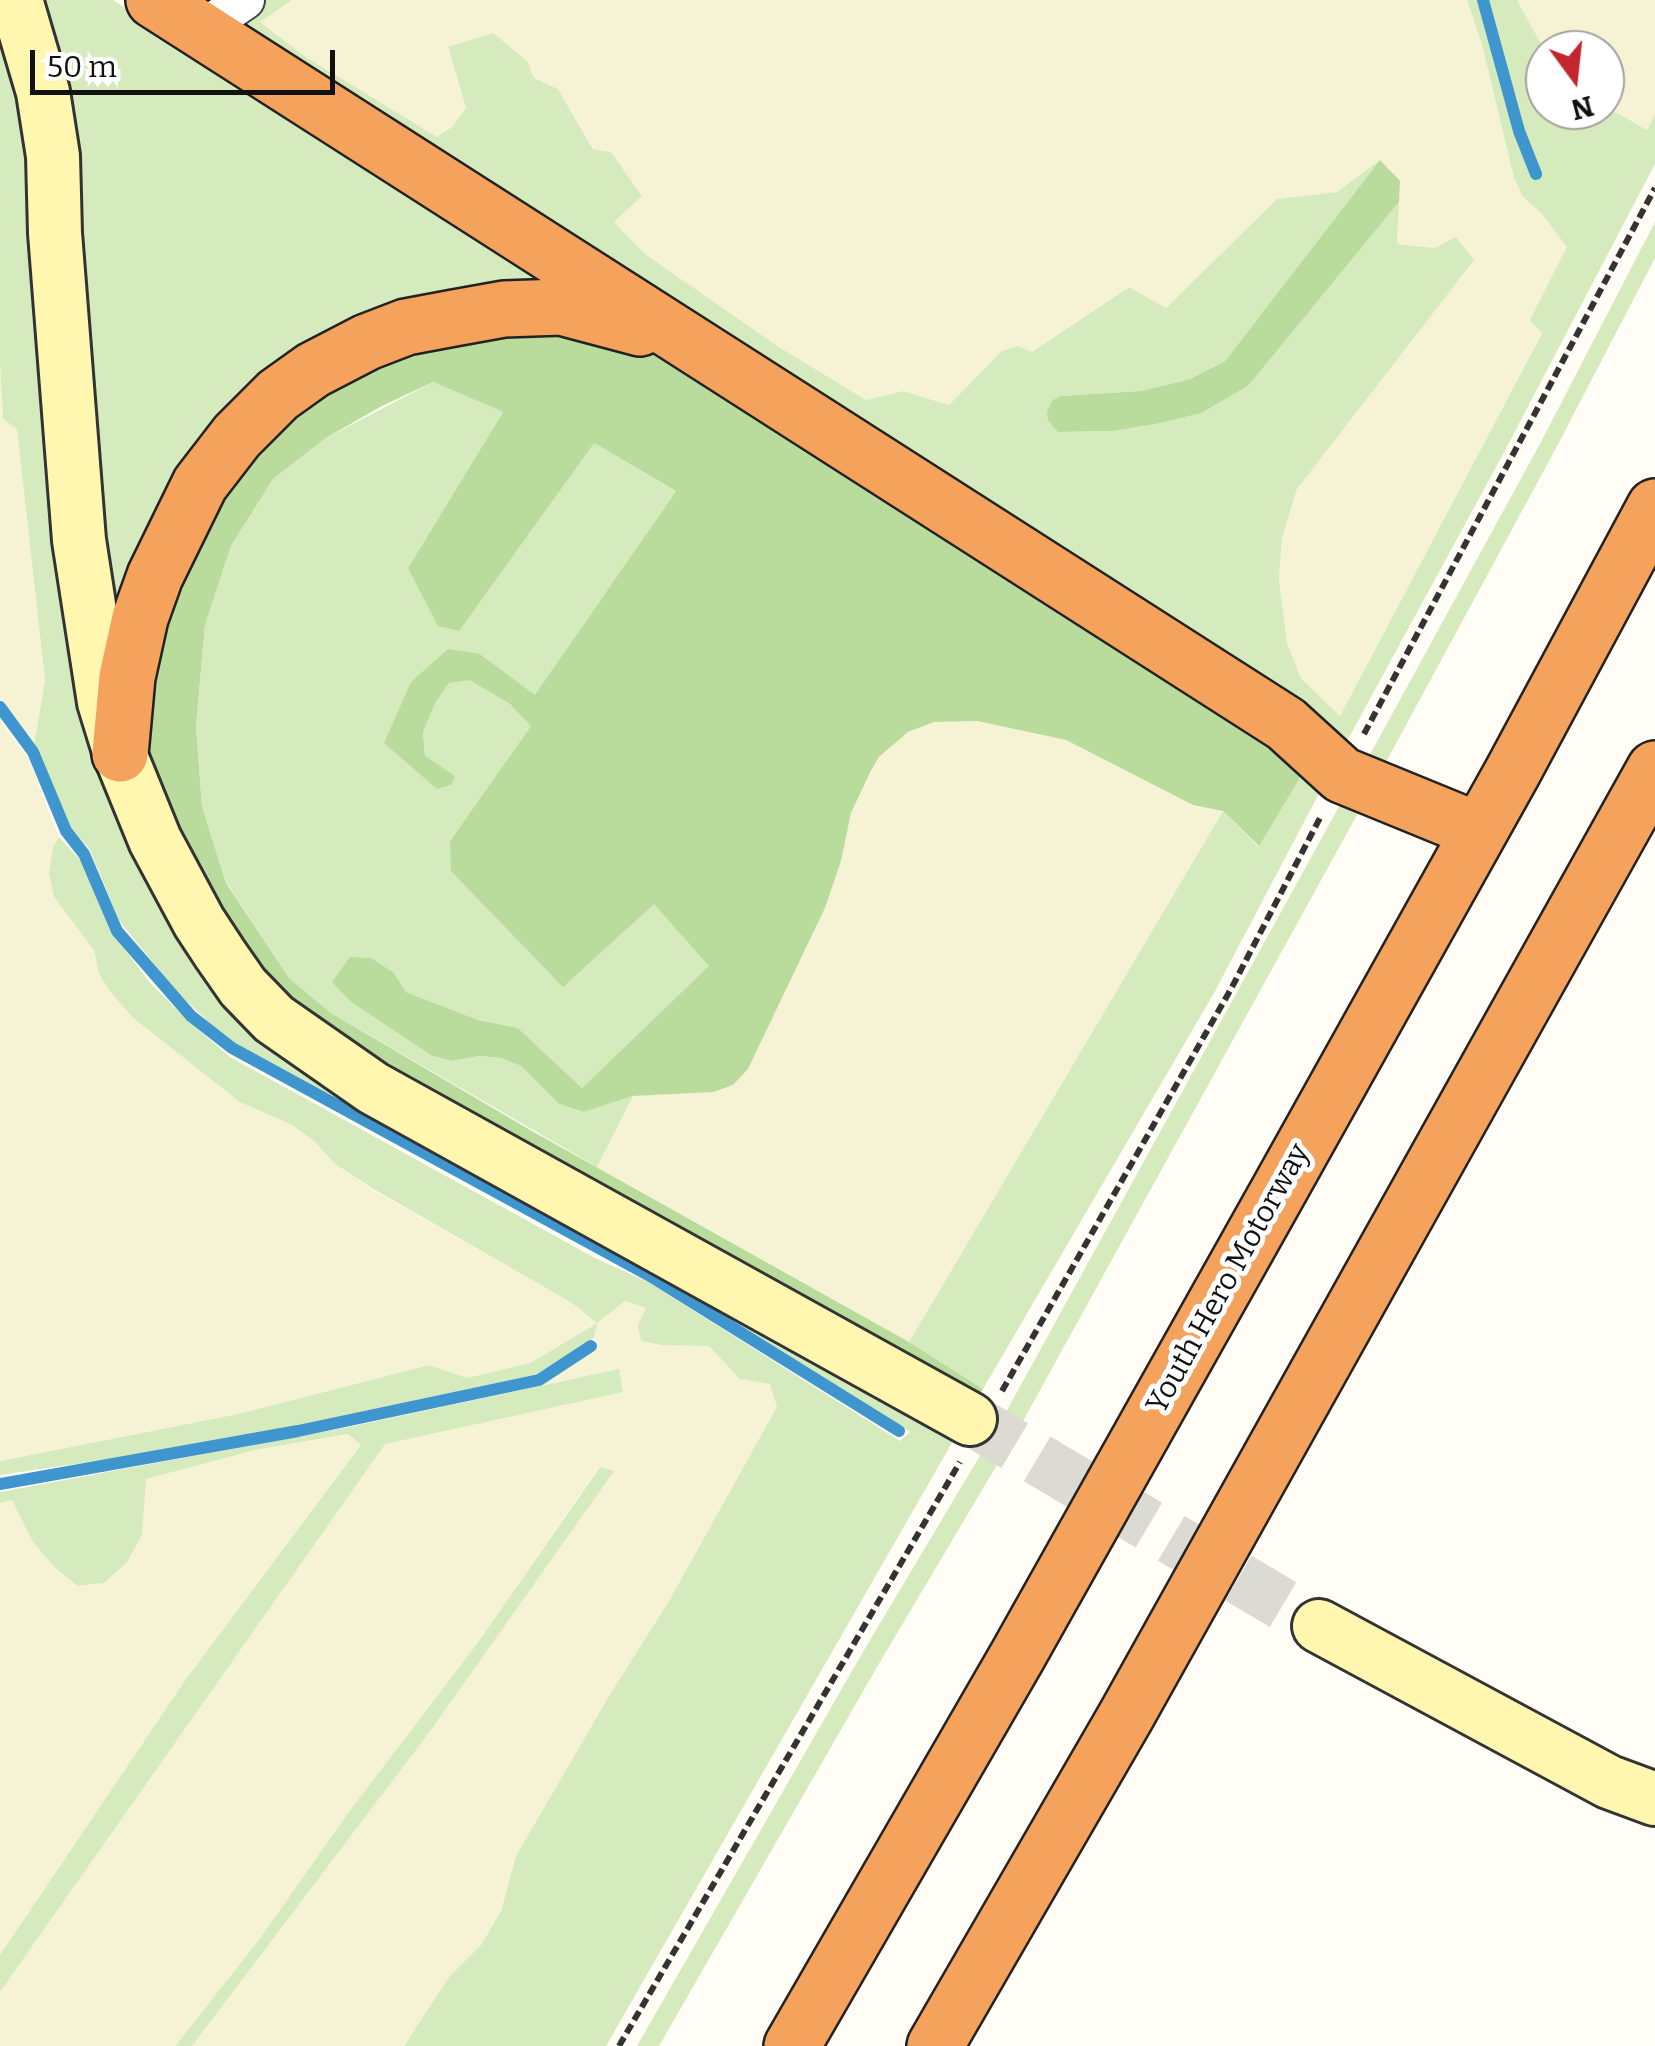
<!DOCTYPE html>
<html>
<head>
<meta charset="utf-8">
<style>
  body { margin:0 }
  #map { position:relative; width:1655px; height:2046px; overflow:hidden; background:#fffdf5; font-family:Bitter,serif }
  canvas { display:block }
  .north { position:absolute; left:1525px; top:30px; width:100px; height:100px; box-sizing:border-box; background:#fff; border:2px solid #a0a0a0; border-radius:50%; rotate:165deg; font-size:28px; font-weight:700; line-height:40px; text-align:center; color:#111 }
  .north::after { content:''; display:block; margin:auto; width:35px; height:45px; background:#c4262e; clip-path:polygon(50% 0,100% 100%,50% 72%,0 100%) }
  .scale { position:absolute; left:30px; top:50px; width:305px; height:45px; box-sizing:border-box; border:5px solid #111; border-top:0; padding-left:12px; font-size:30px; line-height:35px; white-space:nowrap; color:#111; -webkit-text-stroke:8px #fff; paint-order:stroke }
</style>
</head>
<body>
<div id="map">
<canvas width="1655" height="2046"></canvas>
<div class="north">N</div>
<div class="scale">50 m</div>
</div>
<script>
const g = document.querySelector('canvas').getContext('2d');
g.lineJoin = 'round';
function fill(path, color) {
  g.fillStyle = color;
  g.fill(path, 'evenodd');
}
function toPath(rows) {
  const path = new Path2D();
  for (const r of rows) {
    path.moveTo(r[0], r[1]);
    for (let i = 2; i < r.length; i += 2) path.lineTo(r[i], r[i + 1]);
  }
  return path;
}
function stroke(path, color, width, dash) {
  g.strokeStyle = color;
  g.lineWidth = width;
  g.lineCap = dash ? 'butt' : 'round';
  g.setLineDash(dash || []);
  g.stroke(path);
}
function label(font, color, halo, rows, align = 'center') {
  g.font = font + ' Bitter,serif';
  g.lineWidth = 10;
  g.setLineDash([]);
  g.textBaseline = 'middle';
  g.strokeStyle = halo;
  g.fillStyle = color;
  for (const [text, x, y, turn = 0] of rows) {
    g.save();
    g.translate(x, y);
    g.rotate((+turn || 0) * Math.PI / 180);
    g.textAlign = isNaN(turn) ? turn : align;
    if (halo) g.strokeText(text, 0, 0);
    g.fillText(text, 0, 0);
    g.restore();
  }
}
const farmland = toPath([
  [292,0,1467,0,1482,45,1514,178,1523,197,1541,213,1567,247,1531,320,1542,332,1340,716,1301,678,1287,643,1279,580,1282,538,1297,489,1366,396,1435,248,1397,244,1400,182,1380,160,1337,192,1277,199,1166,308,1129,287,1032,352,1002,351,949,405,903,391,866,400,779,347,645,254,614,222,642,196,611,152,594,149,558,89,534,78,493,34,448,48,466,108,452,127,437,138,306,57,259,21],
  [1517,0,1655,0,1655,114,1647,130,1605,106,1605,50,1545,51],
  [0,364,3,419,17,429,45,680,34,746,0,698],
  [0,720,29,760,59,837,53,847,76,923,94,950,99,974,132,1017,240,1101,292,1125,314,1141,335,1164,375,1191,572,1303,597,1322,625,1301,646,1308,662,1345,709,1345,728,1366,758,1381,770,1383,778,1407,669,1601,609,1696,516,1856,501,1911,481,1945,449,1977,404,2046,192,2046,431,1730,613,1471,599,1467,476,1645,351,1809,258,1941,175,2046,0,2046,0,1992,385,1443,622,1392,619,1370,542,1385,598,1345,594,1338,596,1323,530,1363,467,1378,428,1365,238,1414,0,1461],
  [977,721,1066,740,1193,805,1223,811,909,1342,597,1167,633,1096,713,1091,733,1085,748,1069,825,908,841,861,851,813,879,757,908,732,934,722],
  [349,1434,361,1445,186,1679,0,1955,0,1503,12,1500,33,1542,53,1566,76,1586,104,1583,142,1535,145,1479,255,1450]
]);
const green = toPath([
  [32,0,113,0,554,282,417,303,117,632],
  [266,0,292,0,260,22,306,57,437,137,452,127,466,108,448,47,493,33,527,61,534,78,558,89,593,149,611,152,642,196,614,222,645,254,779,347,866,400,903,391,949,405,1002,351,1018,346,1032,352,1129,287,1166,308,1277,199,1337,192,1380,160,1225,361,1190,379,1141,391,1060,396,1058,432,1114,431,1155,424,1249,385,1399,202,1397,244,1435,248,1456,237,1474,260,1297,489,1282,538,1279,580,1287,643,1301,678,1340,716,1542,333,1530,320,1567,247,1541,213,1523,197,1514,178,1482,45,1467,0,1480,0,1516,132,1533,174,1540,171,1523,130,1489,0,1517,0,1545,51,1545,110,1605,110,1605,106,1647,130,1655,114,1655,164,1501,458,1340,754,235,31],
  [0,20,16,75,41,233,179,930,703,1292,953,1441,606,2046,404,2046,449,1977,481,1945,501,1911,516,1856,609,1696,669,1601,777,1407,770,1384,740,1379,709,1346,662,1345,641,1341,638,1325,646,1308,625,1301,597,1323,594,1338,535,1375,296,1426,123,1457,0,1475,0,1461,238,1414,429,1365,467,1378,530,1363,597,1323,572,1303,375,1190,335,1164,314,1141,292,1125,240,1102,132,1017,110,991,99,974,94,950,54,897,49,874,53,847,59,837,81,861,118,940,150,983,188,1021,230,1057,595,1258,648,1282,900,1441,910,1432,646,1266,393,1126,286,1075,222,1035,174,989,119,920,89,848,64,823,34,746,45,680,17,429,3,419,0,364],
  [1655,222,1655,258,1555,450,1379,775,1361,771,1541,442],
  [433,382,503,412,408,568,594,443,676,491,535,696,480,654,411,682,425,755,423,732,436,702,449,683,470,679,510,704,532,725,450,841,654,903,710,966,582,1088,518,1028,478,1020,406,992,394,973,351,1002,432,1056,452,1061,479,1056,501,1058,521,1066,559,1104,582,1112,633,1096,597,1167,331,1013,290,979,226,882,202,806,196,726,205,625,231,546,273,479,326,438],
  [1307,766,1324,784,1214,993,983,1389,909,1342,1223,811,1258,846],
  [1347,792,1363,804,1023,1421,877,1667,659,2046,637,2046,860,1657,1006,1412],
  [619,1369,623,1392,385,1444,0,1992,0,1955,186,1679,361,1445,348,1434,255,1450,146,1479,142,1535,127,1562,104,1583,77,1586,53,1566,33,1542,12,1500,0,1503,0,1492,349,1427],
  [600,1467,614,1471,431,1730,192,2046,175,2046,258,1941,351,1809,476,1645]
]);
const forest = toPath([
  [1380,160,1400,181,1399,202,1249,385,1201,413,1155,424,1114,431,1058,432,1048,420,1047,412,1052,401,1060,396,1141,391,1190,379,1225,361],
  [510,326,651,349,1307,766,1259,846,1223,811,1193,805,1066,740,977,721,934,722,908,732,879,757,871,771,851,813,841,861,825,908,748,1069,733,1085,713,1092,633,1096,583,1112,559,1104,521,1066,501,1058,479,1056,452,1061,432,1056,351,1002,332,982,350,957,371,958,394,973,406,992,478,1020,518,1028,582,1088,709,966,654,904,563,987,451,871,450,841,531,726,510,704,470,680,449,683,436,702,423,732,425,756,455,776,451,785,437,789,384,743,411,682,448,649,480,654,535,695,676,491,594,443,459,631,438,626,408,568,503,412,433,382,382,406,326,438,273,479,231,546,205,625,196,726,202,806,226,883,290,979,331,1013,532,1131,909,1342,983,1389,972,1408,354,1055,270,991,201,884,151,764,146,713,153,644,200,517,282,418,371,362]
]);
const stream = toPath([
  [1483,0,1519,131,1536,174],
  [0,707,33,752,66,831,84,854,117,931,191,1016,232,1048,650,1276,899,1431],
  [0,1484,298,1431,539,1380,591,1346]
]);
const secondaryTunnel = toPath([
  [970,1419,1319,1626]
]);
const path = toPath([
  [1364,734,1655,188],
  [1002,1391,1231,989,1321,816],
  [619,2046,960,1462]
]);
const street = toPath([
  [201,30,245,0]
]);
const secondary = toPath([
  [16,0,43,92,53,156,55,233,79,540,104,702,120,754,155,840,199,922,220,954,243,987,274,1019,373,1088,970,1419],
  [1319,1626,1609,1782,1655,1799]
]);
const highway = toPath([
  [154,0,1286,724,1342,775,1479,831],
  [120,754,127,677,140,618,155,576,200,484,237,436,278,395,313,370,367,342,406,327,454,318,504,309,561,307,640,328],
  [792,2046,1018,1655,1278,1192,1512,773,1655,507],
  [935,2046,1126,1716,1655,769]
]);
const streetNames = [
  ["Youth Hero Motorway",1229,1279,-61]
];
fill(farmland, '#f6f3d4');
fill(green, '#d5ebbd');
fill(forest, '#b9dc9c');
stroke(stream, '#3f96cf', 12);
stroke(secondaryTunnel, '#dbdad3', 52, [52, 26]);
stroke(street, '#444', 42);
stroke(secondary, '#333', 58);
stroke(highway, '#222', 60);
stroke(path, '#333', 6, [10, 5]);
stroke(street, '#fff', 38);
stroke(secondary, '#fff6b0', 52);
stroke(highway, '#f5a25d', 55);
label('30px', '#111', '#fff', streetNames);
</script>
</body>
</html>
